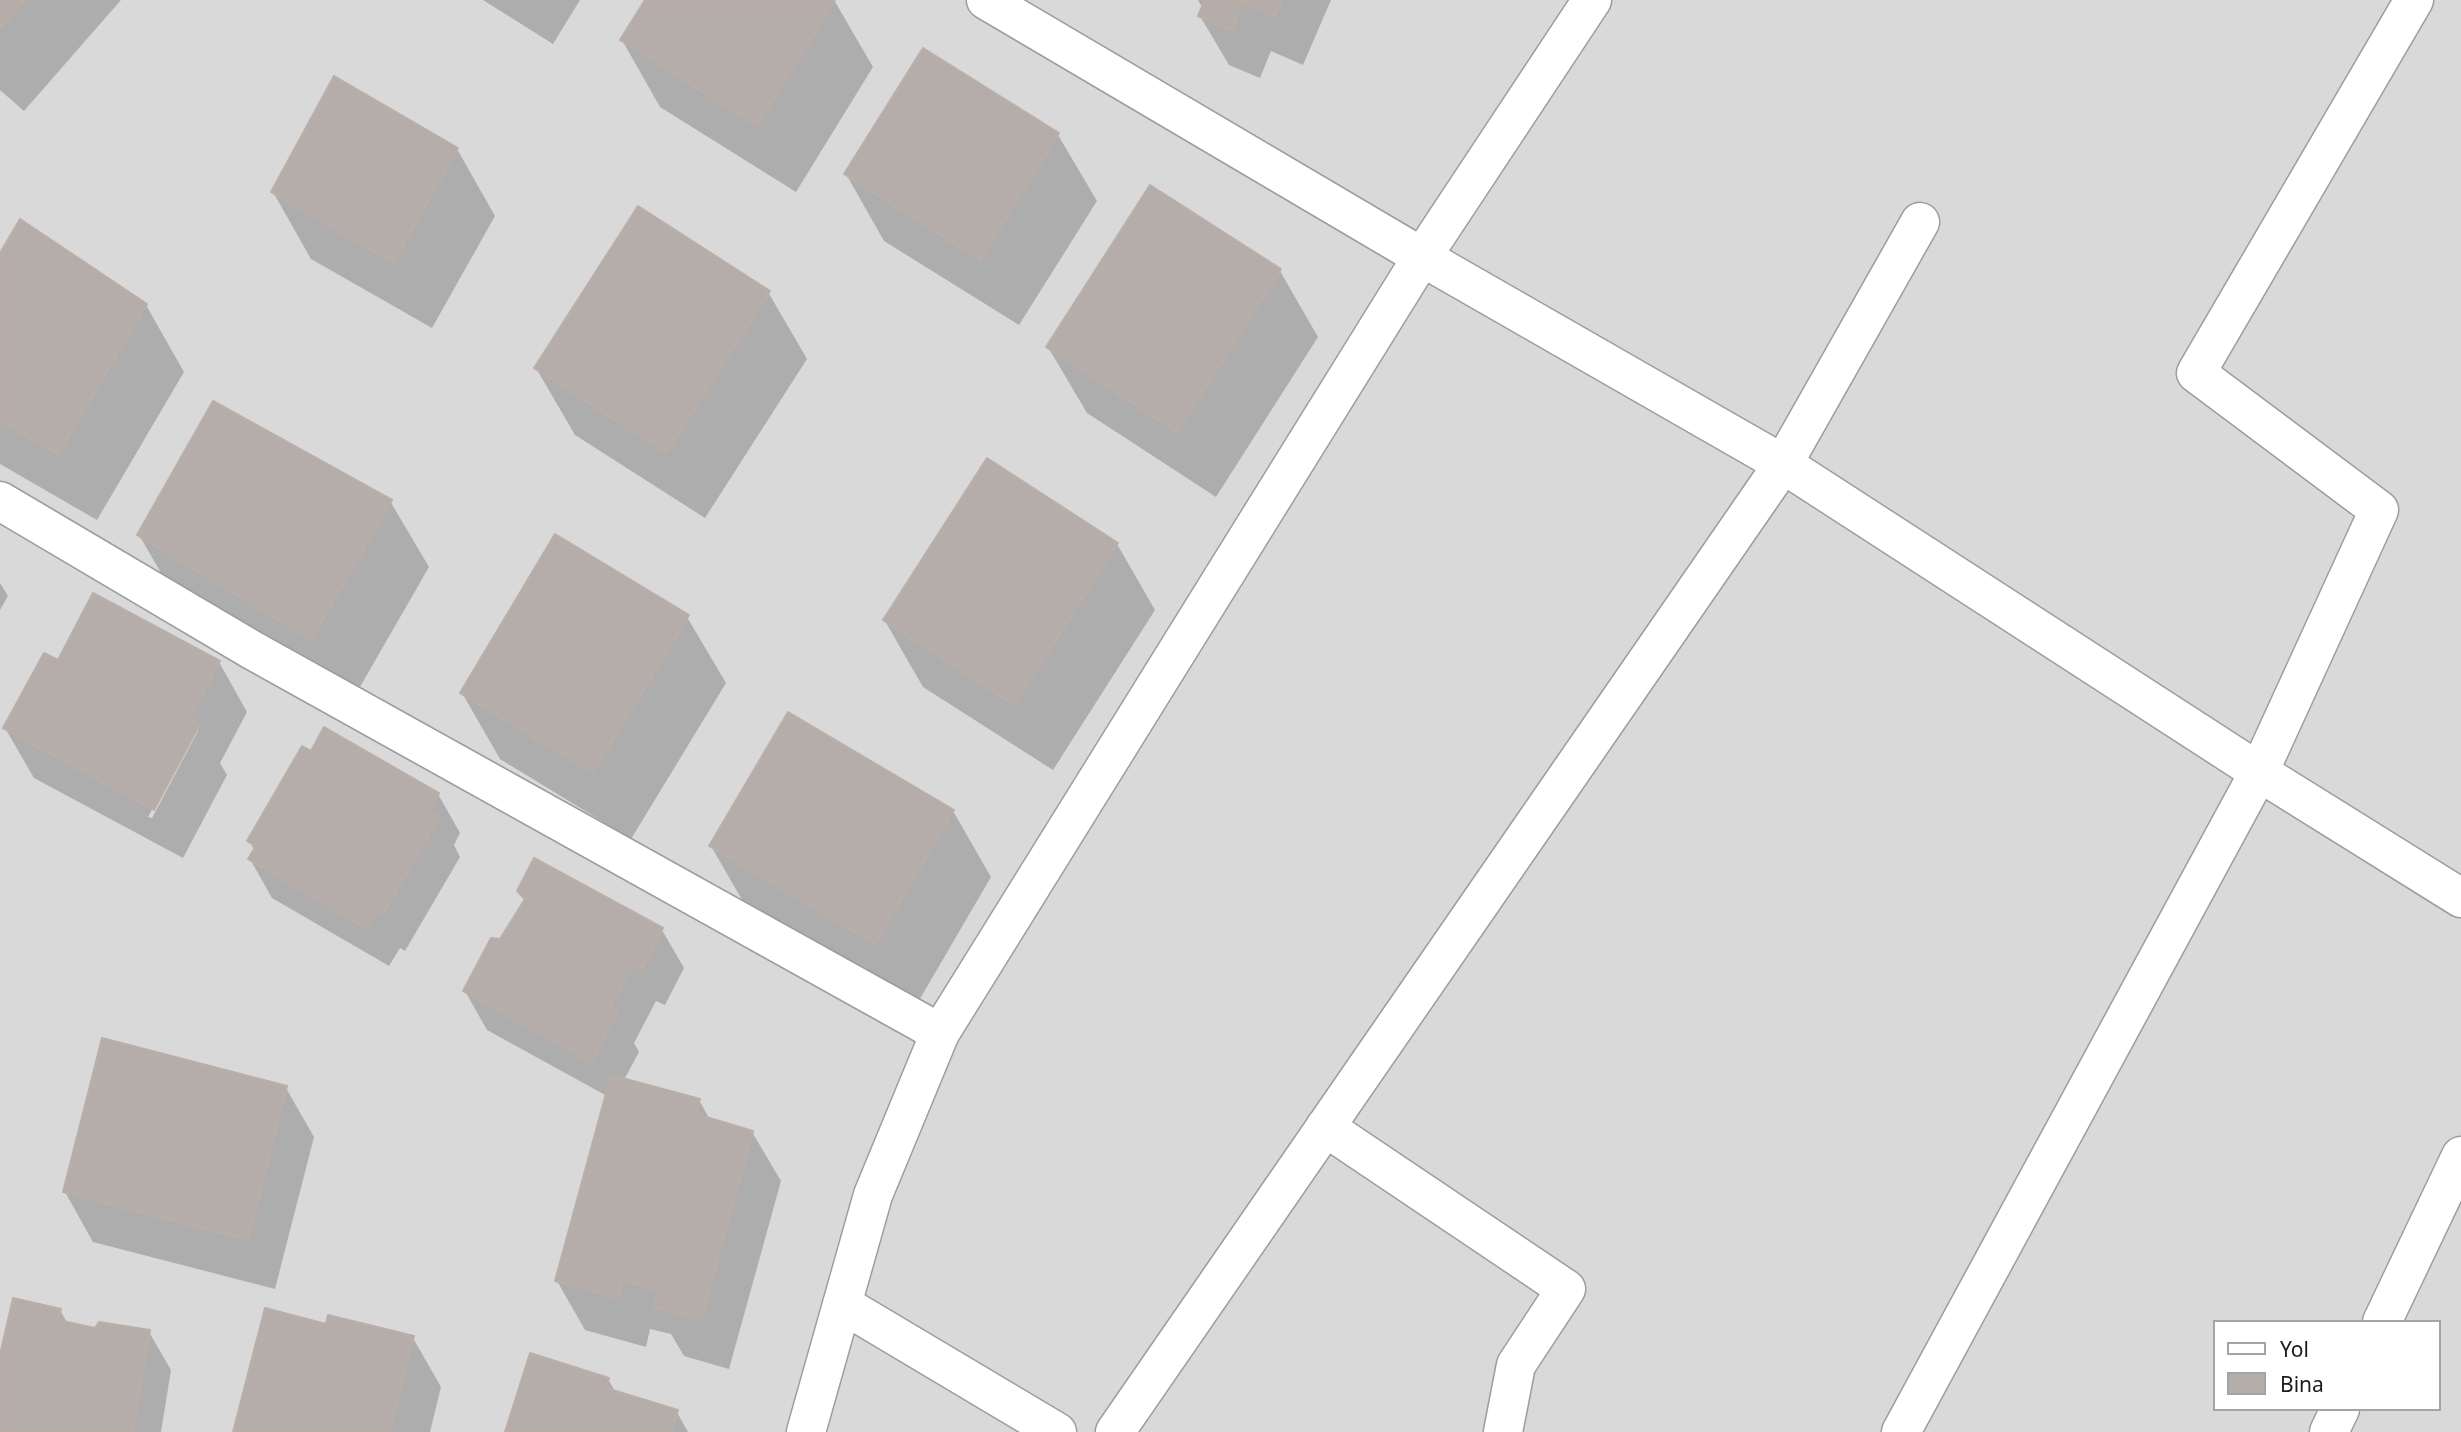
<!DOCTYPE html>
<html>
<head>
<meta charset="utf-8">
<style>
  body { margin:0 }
  #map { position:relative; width:2461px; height:1432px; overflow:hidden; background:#ece8e3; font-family:"Noto Sans",sans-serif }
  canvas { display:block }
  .legend { position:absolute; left:2213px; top:1320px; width:228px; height:91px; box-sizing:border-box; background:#fff; border:2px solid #a4a4a4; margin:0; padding:9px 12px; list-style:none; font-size:21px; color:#1c1c1c }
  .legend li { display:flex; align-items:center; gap:14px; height:35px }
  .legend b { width:35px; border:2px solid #a4a4a4 }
</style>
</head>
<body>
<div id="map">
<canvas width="2461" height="1432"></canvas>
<ul class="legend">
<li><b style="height:9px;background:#fff"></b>Yol</li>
<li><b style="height:19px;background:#b5ada9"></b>Bina</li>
</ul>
</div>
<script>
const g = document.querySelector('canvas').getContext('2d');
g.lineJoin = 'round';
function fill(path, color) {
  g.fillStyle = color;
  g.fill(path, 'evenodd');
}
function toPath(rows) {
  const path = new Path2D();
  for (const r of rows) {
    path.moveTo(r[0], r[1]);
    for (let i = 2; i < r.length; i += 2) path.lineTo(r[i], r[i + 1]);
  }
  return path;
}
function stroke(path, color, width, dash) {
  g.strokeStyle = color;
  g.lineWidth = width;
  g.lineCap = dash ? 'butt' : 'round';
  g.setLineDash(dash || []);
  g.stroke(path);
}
const residential = toPath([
  [0,0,2461,0,2461,1432,0,1432],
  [2214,1322,2438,1322,2438,1409,2214,1409]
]);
const shadow = toPath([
  [0,0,121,0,24,111,0,90],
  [483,0,580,0,553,44],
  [647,0,834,0,873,67,796,192,660,107,622,40],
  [1198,0,1331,0,1303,65,1271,51,1260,78,1229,65,1200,16,1203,9],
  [923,50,1058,135,1097,201,1019,325,884,241,846,174],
  [457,149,495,216,432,328,311,259,273,192],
  [0,256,146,305,184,372,97,520,0,464],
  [1280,271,1318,337,1216,497,1087,413,1048,347],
  [768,292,807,359,705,518,575,435,536,368],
  [390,501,429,567,349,706,178,602,139,535],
  [1117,544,1155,610,1053,770,923,687,885,621],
  [0,583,8,596,0,610],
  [687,617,726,683,631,839,500,759,462,693],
  [58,662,219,662,247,712,220,763,227,775,183,858,34,778,5,728],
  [196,729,198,731,152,818,148,817],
  [438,794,460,833,454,845,460,857,405,951,400,948,389,966,272,898,250,859,255,851,249,841],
  [953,811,991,877,914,1009,749,912,711,846],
  [535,860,662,930,684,968,665,1005,656,1001,634,1043,639,1052,624,1080,699,1100,710,1120,752,1132,781,1181,729,1369,684,1356,671,1334,650,1329,646,1347,585,1330,557,1281,607,1096,487,1030,465,991,501,941,525,902,519,891],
  [286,1088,314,1137,275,1289,93,1242,65,1192],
  [60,1310,68,1324,96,1330,149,1332,171,1370,161,1432,0,1432,0,1363],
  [413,1338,441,1387,430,1432,235,1432],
  [608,1379,616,1393,677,1412,688,1432,507,1432]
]);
const building = toPath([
  [0,0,24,0,0,28,0,0],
  [645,0,835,0,757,126,620,40,645,0],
  [1205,0,1282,0,1275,16,1243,2,1231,30,1198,16,1205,0],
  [923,48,1059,133,980,260,844,174,923,48],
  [334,76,458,148,393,263,271,192,334,76],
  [1150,185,1281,269,1177,432,1046,347,1150,185],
  [638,206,770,291,666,453,534,368,638,206],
  [20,219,147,304,58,454,0,421,0,253,20,219],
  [213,401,392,500,311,640,137,535,213,401],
  [987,458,1118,543,1014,705,883,620,987,458],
  [555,534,689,615,593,773,460,693,555,534],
  [93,593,220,661,189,719,200,724,154,810,3,728,44,653,58,660,93,593],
  [788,712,954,810,875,944,709,846,788,712],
  [324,727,439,793,429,811,439,817,383,914,378,911,367,929,248,859,256,846,247,841,302,746,311,751,324,727],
  [534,858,663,928,642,968,634,963,610,1008,618,1012,591,1062,463,991,491,938,500,939,525,899,517,891,534,858],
  [102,1038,287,1086,248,1240,63,1192,102,1038],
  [611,1075,700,1099,696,1114,753,1131,701,1320,654,1307,658,1290,622,1280,618,1298,555,1281,611,1075],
  [13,1298,61,1309,58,1320,95,1328,99,1322,150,1330,133,1432,0,1432,0,1355,13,1298],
  [265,1308,326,1324,328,1315,414,1336,390,1432,233,1432,265,1308],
  [530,1353,609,1378,606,1388,678,1410,671,1432,505,1432,530,1353]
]);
const minor = toPath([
  [986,0,1422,257,1592,0],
  [0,501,252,650,940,1033],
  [1325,1127,1566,1289,1516,1365,1503,1432],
  [842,1304,1057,1432],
  [2382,1322,2461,1156],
  [806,1432,873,1195,940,1033,1422,257,1783,464,2259,772,2461,898],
  [1115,1432,1783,464,1920,222],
  [1901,1432,2259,772,2379,510,2196,373,2414,0],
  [2329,1432,2340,1409]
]);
fill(residential, '#dad9d9');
fill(shadow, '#0003');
fill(building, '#b5ada9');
stroke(building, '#bcaea7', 2);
stroke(minor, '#9d9d9d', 41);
stroke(minor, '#fff', 38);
</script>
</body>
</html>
